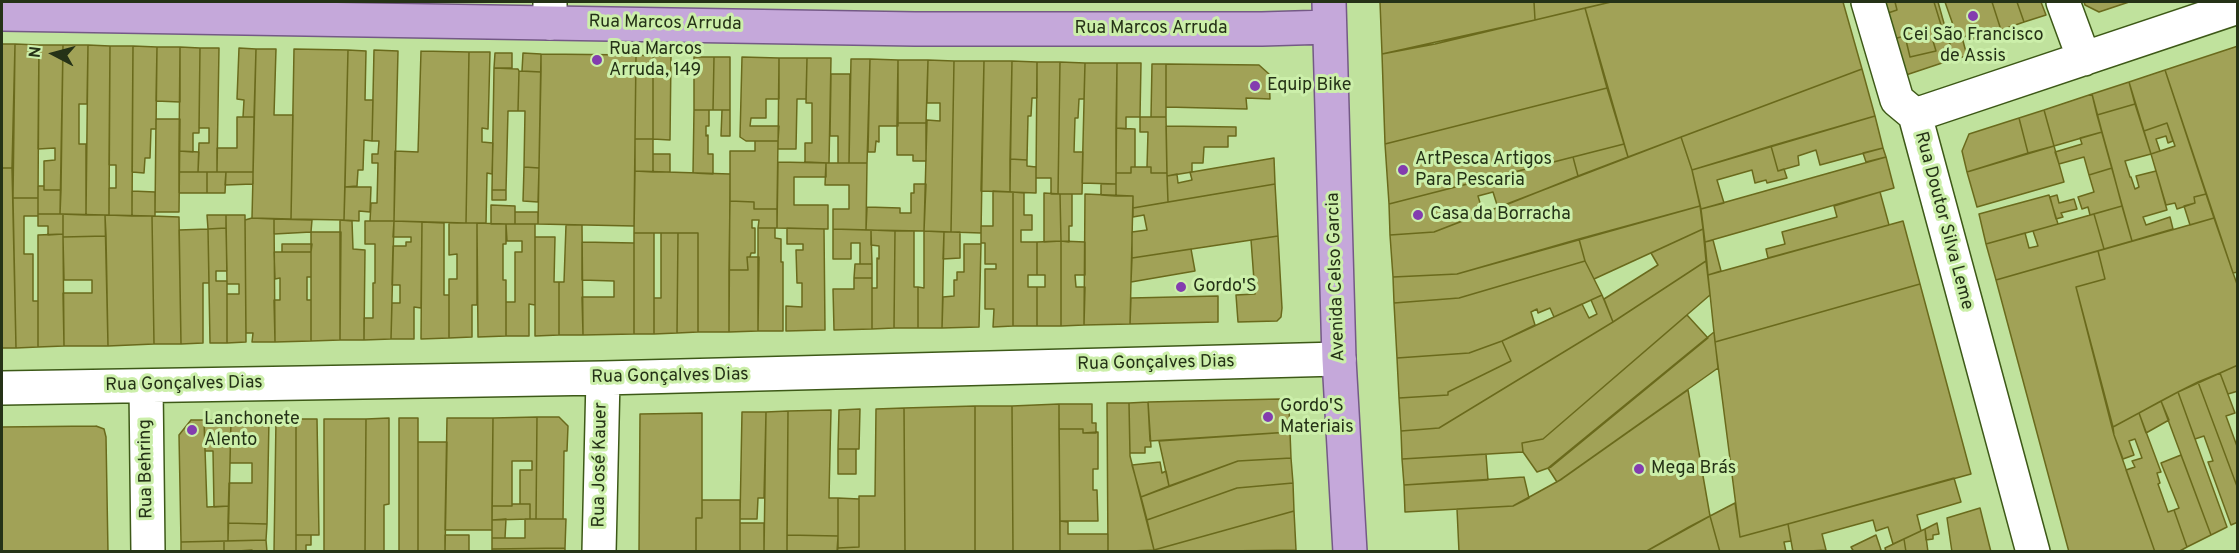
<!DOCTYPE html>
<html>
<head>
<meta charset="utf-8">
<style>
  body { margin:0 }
  #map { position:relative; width:2239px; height:553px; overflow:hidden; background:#c0e29d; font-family:Overpass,sans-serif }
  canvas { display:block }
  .frame { position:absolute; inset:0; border:3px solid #253217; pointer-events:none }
  .north { position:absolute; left:24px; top:24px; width:60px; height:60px; -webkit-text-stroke:4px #ccefaa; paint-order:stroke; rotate:276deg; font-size:16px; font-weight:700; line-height:24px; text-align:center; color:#253217 }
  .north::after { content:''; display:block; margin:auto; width:21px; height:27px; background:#253217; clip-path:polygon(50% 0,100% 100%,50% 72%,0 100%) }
</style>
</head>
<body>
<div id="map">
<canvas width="2239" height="553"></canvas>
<div class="frame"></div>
<div class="north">N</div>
</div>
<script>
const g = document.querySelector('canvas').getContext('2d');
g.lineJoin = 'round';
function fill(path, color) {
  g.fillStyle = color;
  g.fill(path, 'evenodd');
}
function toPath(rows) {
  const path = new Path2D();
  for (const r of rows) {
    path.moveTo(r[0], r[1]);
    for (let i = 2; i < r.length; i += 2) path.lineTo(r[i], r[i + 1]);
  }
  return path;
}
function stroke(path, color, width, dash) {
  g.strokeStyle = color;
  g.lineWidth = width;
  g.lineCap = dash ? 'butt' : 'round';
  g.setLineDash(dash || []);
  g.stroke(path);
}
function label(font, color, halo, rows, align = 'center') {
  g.font = font + ' Overpass,sans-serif';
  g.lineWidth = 6;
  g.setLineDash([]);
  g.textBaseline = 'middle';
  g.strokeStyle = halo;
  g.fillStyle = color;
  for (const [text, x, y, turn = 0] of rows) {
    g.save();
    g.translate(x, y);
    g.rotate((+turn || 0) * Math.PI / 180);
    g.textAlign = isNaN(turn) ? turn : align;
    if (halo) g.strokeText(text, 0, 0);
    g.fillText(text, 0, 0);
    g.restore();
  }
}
const building = toPath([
  [1380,2,1534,2,1535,20,1382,54,1380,2],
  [1534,2,1611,2,1535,20,1534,2],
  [1611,2,1843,2,1862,69,1628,157,1585,8,1611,2],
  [1881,2,1895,2,1897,10,1885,14,1881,2],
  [1895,2,1934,2,1945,38,1933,41,1936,51,1910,57,1905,36,1893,39,1885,14,1897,10,1895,2],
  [1934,2,1938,2,1954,59,1903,76,1893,39,1905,36,1910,57,1936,51,1933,41,1945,38,1934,2],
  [1945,2,1992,2,2001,30,1973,39,1972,34,1958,39,1945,2],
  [1992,2,2017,2,2024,22,2001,30,1992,2],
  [2017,2,2041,2,2046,15,2024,22,2017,2],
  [2084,2,2129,2,2099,12,2085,5,2084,2],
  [1585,8,1607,88,1385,144,1382,54,1435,44,1585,8],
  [1956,35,1958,39,1962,37,1967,56,1954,59,1948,37,1956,35],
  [2,44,15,44,12,168,2,168,2,44],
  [15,44,39,45,38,198,13,198,15,44],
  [39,45,63,45,61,190,44,190,44,161,55,160,55,148,38,149,39,45],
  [63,45,88,45,87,104,79,104,79,144,86,144,86,215,60,214,63,45],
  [88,45,110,46,109,215,86,215,88,45],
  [110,46,133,46,132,216,109,215,109,188,116,188,116,165,109,165,110,46],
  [133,46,157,47,156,129,151,129,150,158,145,158,144,173,132,172,133,46],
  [2238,46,2238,272,2233,273,2165,70,2238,46],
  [157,47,180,47,180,102,156,101,157,47],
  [180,47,200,48,199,133,193,133,193,152,179,151,180,47],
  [200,48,219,48,217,172,198,172,199,143,209,143,209,128,199,128,200,48],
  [239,48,256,49,254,117,243,117,244,100,237,99,239,48],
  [256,49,276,49,274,115,293,115,291,219,252,218,256,49],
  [294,49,348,50,344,220,291,219,294,49],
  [348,50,366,51,365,100,373,100,372,141,364,140,363,170,358,170,357,186,345,187,348,50],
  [374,50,398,51,394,221,370,221,371,203,377,203,378,163,372,163,372,154,378,154,379,141,372,141,374,50],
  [421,51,469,52,466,223,394,221,395,151,418,152,421,51],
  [469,52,490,52,488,129,482,128,482,142,493,143,492,174,487,173,486,223,466,223,469,52],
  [495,53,512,53,512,68,494,68,495,53],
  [523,53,541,54,541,72,522,71,523,53],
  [541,54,636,55,634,226,538,224,541,54],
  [636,55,653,56,653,139,635,139,636,55],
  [653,56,671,56,670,140,653,139,653,56],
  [694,57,714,57,713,110,694,110,694,57],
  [714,57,730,57,730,110,713,110,714,57],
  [742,57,779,58,779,99,766,99,766,118,751,118,750,126,779,126,778,141,746,141,740,137,742,57],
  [779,58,807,58,806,99,797,99,796,149,778,149,779,58],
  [807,58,831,58,829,163,805,162,805,143,812,143,812,103,806,103,807,58],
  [851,59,870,59,867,163,849,163,851,59],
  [870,59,898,60,898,126,879,126,879,142,876,141,875,152,868,152,870,59],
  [898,60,928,60,926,123,897,123,898,60],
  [928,60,954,61,951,232,924,231,927,120,940,121,940,103,927,103,928,60],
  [954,61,984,61,981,233,951,232,954,61],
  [984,61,1012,61,1010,192,981,191,984,61],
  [1012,61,1037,62,1037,98,1032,98,1031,116,1028,116,1027,160,1010,159,1012,61],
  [1037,62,1060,62,1058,194,1051,194,1051,178,1036,178,1037,62],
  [1060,62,1085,63,1084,99,1079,99,1078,118,1075,118,1074,152,1083,152,1082,194,1058,194,1060,62],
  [1085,63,1117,63,1116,184,1082,183,1085,63],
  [1117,63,1141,63,1140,117,1126,117,1126,129,1116,128,1117,63],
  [1152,64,1166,64,1166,117,1151,117,1152,64],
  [1166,64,1259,65,1269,74,1270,99,1246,98,1247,109,1166,107,1166,64],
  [494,68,518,69,519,71,518,111,508,111,506,190,492,190,494,68],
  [1862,69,1875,116,1692,170,1681,137,1862,69],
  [2165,70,2206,194,2194,197,2195,203,2177,209,2175,203,2166,205,2151,154,2175,146,2167,123,2144,131,2129,82,2165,70],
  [519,71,541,72,539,168,524,167,525,111,518,111,519,71],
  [831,74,850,74,849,163,838,163,838,136,830,136,831,74],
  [2129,82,2135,104,2097,115,2092,94,2129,82],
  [1607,88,1624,144,1389,204,1385,144,1607,88],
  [2092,94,2102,132,2054,146,2044,110,2092,94],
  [2135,104,2151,154,2125,161,2130,177,2131,177,2135,189,2139,187,2136,176,2156,171,2167,210,2143,217,2146,225,2170,217,2173,229,2132,241,2097,115,2135,104],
  [694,110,709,110,709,126,706,126,706,136,708,135,708,154,713,154,713,174,693,173,694,110],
  [722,110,730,110,730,136,721,136,722,110],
  [2044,110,2054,146,2028,153,2019,118,2044,110],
  [1875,116,1883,148,1820,165,1816,150,1798,156,1799,165,1778,171,1771,146,1875,116],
  [237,117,254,117,253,172,217,172,217,148,237,148,237,117],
  [1140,117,1166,117,1167,173,1151,173,1151,167,1147,167,1148,132,1140,132,1140,117],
  [2019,118,2028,153,1967,172,1962,151,1969,134,2019,118],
  [156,119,180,119,179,212,155,212,156,119],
  [897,123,926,123,926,161,913,161,913,155,897,155,897,123],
  [2167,123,2173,141,2168,143,2166,136,2156,139,2160,151,2151,154,2144,131,2167,123],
  [1166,126,1236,127,1236,136,1228,136,1228,147,1204,147,1203,163,1192,163,1192,172,1167,176,1166,126],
  [1116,128,1135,129,1135,167,1131,167,1131,173,1116,173,1116,128],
  [2102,132,2112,168,2089,175,2084,157,2059,164,2055,152,2082,144,2080,138,2102,132],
  [1681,137,1692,170,1700,206,1457,274,1393,277,1390,235,1434,232,1681,137],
  [635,139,653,139,653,172,635,171,635,139],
  [755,141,778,141,777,209,754,209,754,202,730,201,730,151,755,151,755,141],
  [1624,144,1628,157,1578,176,1573,157,1624,144],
  [1771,146,1778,171,1784,169,1787,178,1767,183,1766,180,1755,183,1752,170,1717,180,1724,203,1701,209,1692,170,1771,146],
  [2054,146,2064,182,1977,207,1967,172,2054,146],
  [1883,148,1886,157,1866,162,1863,153,1883,148],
  [179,151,199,152,198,172,179,172,179,151],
  [653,154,670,154,670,172,653,172,653,154],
  [1573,157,1578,176,1498,208,1493,192,1478,196,1483,213,1434,232,1390,235,1389,204,1573,157],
  [1886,157,1894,188,1705,242,1701,209,1886,157],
  [1274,158,1275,184,1168,202,1167,176,1177,174,1178,183,1192,180,1190,172,1192,172,1274,158],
  [1010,159,1027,160,1027,166,1036,167,1036,193,1010,192,1010,159],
  [778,162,826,163,826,177,794,177,794,205,828,205,828,229,777,228,778,162],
  [826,163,867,163,866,230,833,229,833,209,849,209,849,185,825,185,826,163],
  [524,167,539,168,538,202,523,201,524,167],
  [1131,167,1151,167,1151,173,1167,173,1168,202,1133,208,1133,196,1116,196,1116,173,1131,173,1131,167],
  [2,168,12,168,16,348,2,348,2,168],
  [2112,168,2122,206,2090,215,2088,207,2082,209,2078,197,2094,192,2089,175,2112,168],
  [635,171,730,174,729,332,698,332,698,233,634,233,635,171],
  [179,172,207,172,207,193,179,193,179,172],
  [207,172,226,172,225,193,207,193,207,172],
  [226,172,253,172,253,184,225,185,226,172],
  [914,184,926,184,924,231,866,230,867,207,900,208,900,213,911,213,911,193,914,193,914,184],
  [1101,184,1116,184,1116,196,1101,195,1101,184],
  [1275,184,1278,236,1132,258,1132,232,1147,230,1144,215,1133,217,1133,208,1275,184],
  [38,186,44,186,44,190,61,190,60,214,38,214,38,186],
  [345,187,371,187,370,212,359,211,359,221,344,220,345,187],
  [492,190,506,190,506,200,492,200,492,190],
  [132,191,155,192,155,216,132,216,132,191],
  [993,191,1013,192,1013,326,993,327,994,309,985,309,985,269,996,269,996,264,985,264,985,243,981,243,981,226,993,226,993,191],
  [1013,192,1024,193,1024,215,1032,215,1032,230,1021,230,1021,242,1037,242,1037,275,1028,275,1028,287,1037,287,1037,326,1013,326,1013,192],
  [1880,192,1889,225,1768,258,1766,249,1785,244,1782,232,1837,217,1834,206,1880,192],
  [1044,193,1060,194,1061,241,1044,242,1044,193],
  [1060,194,1072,194,1072,226,1069,226,1069,242,1061,241,1060,194],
  [1085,194,1133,196,1130,324,1084,325,1085,194],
  [2206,194,2214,218,2190,225,2184,206,2195,203,2194,197,2206,194],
  [2049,195,2058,224,1986,244,1979,214,2049,195],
  [2057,195,2059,203,2074,199,2077,209,2061,213,2063,217,2056,219,2050,197,2057,195],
  [13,198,38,198,38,216,24,216,24,254,33,254,33,301,38,301,38,347,16,348,13,198],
  [730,201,754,202,754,209,777,209,777,228,758,228,759,220,752,220,752,228,755,228,755,253,751,253,750,257,747,257,748,270,729,270,730,201],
  [491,205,515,206,515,224,491,224,491,205],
  [1700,206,1703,229,1594,279,1585,261,1579,239,1700,206],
  [2122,206,2132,241,2104,249,2094,214,2122,206],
  [515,212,538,212,538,224,515,224,515,212],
  [38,214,63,214,63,234,48,235,48,226,38,226,38,214],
  [63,214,105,215,106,236,63,237,63,214],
  [2094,214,2104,249,1996,280,1986,244,2025,233,2029,248,2038,246,2033,231,2094,214],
  [105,215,152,216,154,344,108,346,105,215],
  [207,215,226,215,226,228,208,229,207,215],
  [226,215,245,215,246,342,227,343,227,294,239,294,239,284,227,284,226,215],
  [152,216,179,217,181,344,154,344,152,216],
  [252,218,274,219,275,342,252,342,253,333,246,333,245,220,252,218],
  [2214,218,2238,287,2238,365,2178,392,2113,427,2076,287,2105,279,2098,251,2214,218],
  [274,219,312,220,311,232,274,234,274,219],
  [340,220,352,221,353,249,365,250,364,340,340,340,340,220],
  [365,221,394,221,391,339,364,340,364,318,373,318,373,283,375,283,375,244,365,244,365,221],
  [394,221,422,222,421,308,414,307,414,339,391,339,392,303,400,303,400,285,392,285,393,246,406,246,406,242,411,242,411,237,393,237,394,221],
  [1903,221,1920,284,1715,342,1708,275,1903,221],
  [422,222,444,223,444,295,449,295,449,338,421,339,422,222],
  [449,223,477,223,477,305,472,305,472,337,449,338,449,279,457,279,457,254,449,255,449,223],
  [477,223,506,224,506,244,503,244,503,280,506,280,506,336,478,337,477,223],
  [506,224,535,224,535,305,529,304,529,336,506,336,506,302,515,302,515,252,522,252,522,241,507,241,506,224],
  [566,225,582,225,583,335,559,335,559,282,564,282,566,225],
  [226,228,227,271,216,271,216,281,227,281,227,343,210,343,208,229,226,228],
  [758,228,775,228,775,238,781,239,781,262,783,262,783,331,758,331,758,228],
  [787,228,824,229,825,330,786,331,786,306,802,307,802,283,797,283,796,250,803,250,803,244,787,244,787,228],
  [208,229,209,283,203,283,203,343,181,344,179,230,208,229],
  [833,229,871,230,872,264,860,264,860,243,851,243,851,259,833,259,833,229],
  [1703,229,1706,261,1613,322,1604,299,1658,265,1651,253,1703,229],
  [871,230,895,231,894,328,872,329,872,288,877,288,877,258,879,259,879,246,871,245,871,230],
  [895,231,914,231,914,287,918,287,918,328,894,328,895,231],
  [924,231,944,232,942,328,918,328,918,287,924,288,924,231],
  [311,232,341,232,340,340,311,341,311,232],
  [944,232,960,232,960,258,943,259,944,232],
  [634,233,654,233,654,334,634,334,634,233],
  [661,233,678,233,677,333,654,334,654,298,661,298,661,233],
  [678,233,698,233,698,332,677,333,678,233],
  [63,234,64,346,38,347,38,235,63,234],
  [106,236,108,346,64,346,63,293,92,293,92,280,64,280,63,237,106,236],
  [1278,236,1282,308,1281,317,1277,321,1238,322,1236,295,1255,294,1251,240,1278,236],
  [535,237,555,237,554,282,559,282,559,335,535,336,535,237],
  [1579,239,1585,261,1459,298,1394,303,1393,277,1457,274,1579,239],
  [1713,240,1721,271,1708,275,1705,242,1713,240],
  [1061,241,1085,242,1085,275,1075,275,1076,287,1085,287,1084,325,1061,326,1061,241],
  [1061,241,1061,326,1037,326,1037,287,1045,287,1045,275,1037,275,1037,242,1061,241],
  [582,242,634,243,634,334,583,335,582,297,614,297,614,281,582,280,582,242],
  [282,244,312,244,311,252,282,252,282,244],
  [964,244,981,244,979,327,942,328,943,297,954,296,954,280,957,280,957,272,964,272,964,244],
  [1191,249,1195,271,1131,282,1132,258,1191,249],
  [2098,251,2105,279,2076,287,2114,435,2155,552,2069,552,1996,280,2098,251],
  [274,252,311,252,311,277,307,277,307,300,311,300,311,341,275,342,274,300,280,300,280,278,275,279,274,252],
  [747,257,759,257,758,331,729,332,729,270,748,270,747,257],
  [1585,261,1602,295,1554,317,1550,308,1538,313,1537,309,1531,312,1535,325,1502,341,1469,353,1397,358,1394,303,1459,298,1585,261],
  [1706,261,1710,295,1543,439,1522,443,1523,452,1402,459,1401,431,1439,428,1613,322,1706,261],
  [855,264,872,264,872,278,854,278,855,264],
  [854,278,872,278,872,329,834,330,833,289,854,289,854,278],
  [1920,284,1971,474,1740,537,1715,342,1920,284],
  [1602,295,1613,322,1439,428,1401,431,1399,398,1448,395,1448,392,1511,361,1502,341,1582,304,1589,318,1597,314,1591,300,1602,295],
  [1218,296,1218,322,1130,324,1131,298,1218,296],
  [1687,315,1708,338,1551,467,1537,472,1523,452,1522,443,1543,439,1687,315],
  [1714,332,1718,368,1557,482,1548,468,1714,332],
  [1502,341,1511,361,1448,392,1448,395,1399,398,1397,358,1469,353,1502,341],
  [2238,365,2238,391,2228,394,2220,373,2238,365],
  [2220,373,2235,413,2226,416,2238,449,2238,489,2198,382,2220,373],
  [2198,382,2238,489,2238,522,2231,525,2208,462,2213,461,2204,436,2195,439,2178,392,2198,382],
  [1688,390,1710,516,1645,552,1459,552,1457,509,1513,506,1562,479,1688,390],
  [2178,392,2227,527,2211,535,2161,401,2178,392],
  [1280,399,1289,408,1290,432,1150,441,1148,402,1280,399],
  [2161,401,2169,420,2146,433,2139,413,2161,401],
  [1148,402,1151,447,1145,447,1145,453,1130,453,1129,403,1148,402],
  [1107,403,1129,403,1130,456,1154,550,1108,552,1107,403],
  [1059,404,1060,552,1013,552,1012,406,1059,404],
  [1059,404,1092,404,1092,423,1096,423,1096,433,1083,433,1083,429,1059,429,1059,404],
  [975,406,1012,406,1013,552,975,552,975,406],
  [975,406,975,552,905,552,904,408,975,406],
  [904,408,905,552,837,552,838,548,859,547,859,496,875,496,876,409,904,408],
  [860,409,859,449,838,449,839,410,860,409],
  [831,410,829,498,838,498,838,536,787,535,788,411,831,410],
  [788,411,787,552,764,552,766,412,788,411],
  [742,412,766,412,764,498,758,498,757,519,740,519,742,412],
  [702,413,702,518,696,518,696,552,639,552,640,414,702,413],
  [2139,413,2161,472,2157,473,2160,483,2158,484,2168,512,2174,510,2187,547,2178,552,2155,552,2126,470,2135,467,2132,461,2142,458,2135,439,2129,441,2134,455,2123,459,2114,435,2113,427,2139,413],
  [537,417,536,519,530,519,530,504,520,504,520,470,532,470,532,461,512,461,512,506,492,506,493,418,537,417],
  [537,417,559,417,568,426,567,451,564,451,563,519,536,519,537,417],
  [389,418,389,504,384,505,384,552,365,552,366,419,389,418],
  [399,418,418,418,418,552,399,552,399,418],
  [447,418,493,418,492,530,445,530,447,418],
  [276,419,296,419,296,552,274,552,276,419],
  [296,419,317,419,319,535,296,535,296,419],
  [324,419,366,419,365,552,324,552,324,419],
  [191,420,204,420,207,507,229,506,228,541,181,542,179,435,191,420],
  [204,420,231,420,229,506,214,507,213,451,205,451,204,420],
  [231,420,269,420,267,524,228,523,229,483,252,483,252,463,230,463,231,420],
  [96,426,104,429,106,437,108,552,2,552,2,427,96,426],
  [1059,429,1083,429,1083,433,1098,432,1098,469,1093,469,1093,490,1097,490,1098,521,1060,521,1059,429],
  [1290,432,1291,458,1238,461,1169,486,1159,441,1290,432],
  [418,442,447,442,445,552,418,552,418,442],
  [838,449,856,449,856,474,838,474,838,449],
  [1486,454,1488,480,1404,485,1402,459,1486,454],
  [2181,455,2211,535,2187,547,2174,510,2179,508,2161,463,2181,455],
  [1291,458,1293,483,1237,488,1147,520,1141,497,1238,461,1291,458],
  [1160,462,1162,473,1166,471,1169,486,1141,497,1132,465,1160,462],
  [1524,477,1529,498,1513,506,1405,512,1404,485,1524,477],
  [1954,478,1961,502,1917,515,1921,531,1893,544,1888,527,1876,531,1873,520,1822,534,1826,550,1793,552,1788,524,1954,478],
  [1293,483,1294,511,1154,550,1147,520,1237,488,1293,483],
  [838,498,859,499,859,547,838,548,838,498],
  [702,500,740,500,740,552,696,552,696,518,702,518,702,500],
  [1735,503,1740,537,1788,524,1791,541,1784,542,1786,552,1720,552,1710,516,1735,503],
  [512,504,530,504,530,519,492,520,492,506,512,506,512,504],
  [1980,508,1991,552,1952,552,1947,518,1980,508],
  [1294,511,1296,550,1151,552,1154,550,1294,511],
  [1710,516,1720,552,1645,552,1689,527,1710,516],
  [506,519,505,538,492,538,492,520,506,519],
  [525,519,566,519,565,548,492,549,492,538,525,538,525,519],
  [1060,521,1068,522,1068,534,1108,534,1108,552,1060,552,1060,521],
  [228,523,267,524,266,540,228,541,228,523],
  [740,523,764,523,764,552,740,552,740,523],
  [1937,523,1939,534,1933,535,1933,539,1926,540,1925,529,1937,523],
  [1925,529,1928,552,1906,552,1904,539,1925,529],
  [296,535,311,535,311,545,306,545,306,552,296,552,296,535],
  [445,535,469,535,469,552,445,552,445,535],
  [787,535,838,536,837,552,787,552,787,535],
  [1876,535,1881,550,1877,552,1854,552,1851,547,1876,535],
  [1904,539,1906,552,1886,552,1885,548,1904,539],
  [266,540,267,552,252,552,252,550,224,552,224,541,266,540],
  [224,541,224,552,181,552,181,542,224,541],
  [565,548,565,552,492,552,492,549,565,548]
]);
const minor = toPath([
  [550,2,550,23],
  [1868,2,1897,100,1915,115],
  [2063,2,2084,59],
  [146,386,148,552],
  [2,388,603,378,1339,359],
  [599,552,603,378],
  [2033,552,1915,115,2238,7]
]);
const major = toPath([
  [1329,2,1339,359,1350,552],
  [2,14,915,29,1262,29,1329,27]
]);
const markers = [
  [1973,16,6,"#833daf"],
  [597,60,6,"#833daf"],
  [1255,86,6,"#833daf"],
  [1403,170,6,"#833daf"],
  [1418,215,6,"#833daf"],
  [1181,287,6,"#833daf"],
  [1268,417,6,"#833daf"],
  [192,430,6,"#833daf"],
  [1639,469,6,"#833daf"]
];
const streetNames = [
  ["Rua Marcos Arruda",665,24,1],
  ["Rua Marcos Arruda",1151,29],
  ["Rua Doutor Silva Leme",1943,221,75],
  ["Avenida Celso Garcia",1337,277,-92],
  ["Rua Gonçalves Dias",1156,364,-1],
  ["Rua Gonçalves Dias",670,377,-1],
  ["Rua Gonçalves Dias",184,385,-1],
  ["Rua José Kauer",601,465,-89],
  ["Rua Behring",147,469,-91]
];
const poiNames = [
  ["Cei São Francisco",1973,36,"center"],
  ["de Assis",1973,57,"center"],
  ["Rua Marcos",609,50],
  ["Arruda, 149",609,71],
  ["Equip Bike",1267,86],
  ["ArtPesca Artigos",1415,160],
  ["Para Pescaria",1415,181],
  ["Casa da Borracha",1430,215],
  ["Gordo'S",1193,287],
  ["Gordo'S",1280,407],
  ["Materiais",1280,428],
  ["Lanchonete",204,420],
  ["Alento",204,441],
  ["Mega Brás",1651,469]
];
fill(building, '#a1a257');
stroke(building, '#6a6a1c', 1.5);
stroke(minor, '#3d5917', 36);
stroke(major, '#745986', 36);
stroke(minor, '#fff', 33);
stroke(major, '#c5a8da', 33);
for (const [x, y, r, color] of markers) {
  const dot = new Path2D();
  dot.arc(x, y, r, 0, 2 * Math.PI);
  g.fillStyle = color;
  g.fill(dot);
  stroke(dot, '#ccefaa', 2);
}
label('18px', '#253217', '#ccefaa', streetNames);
label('18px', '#253217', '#ccefaa', poiNames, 'left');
</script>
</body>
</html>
